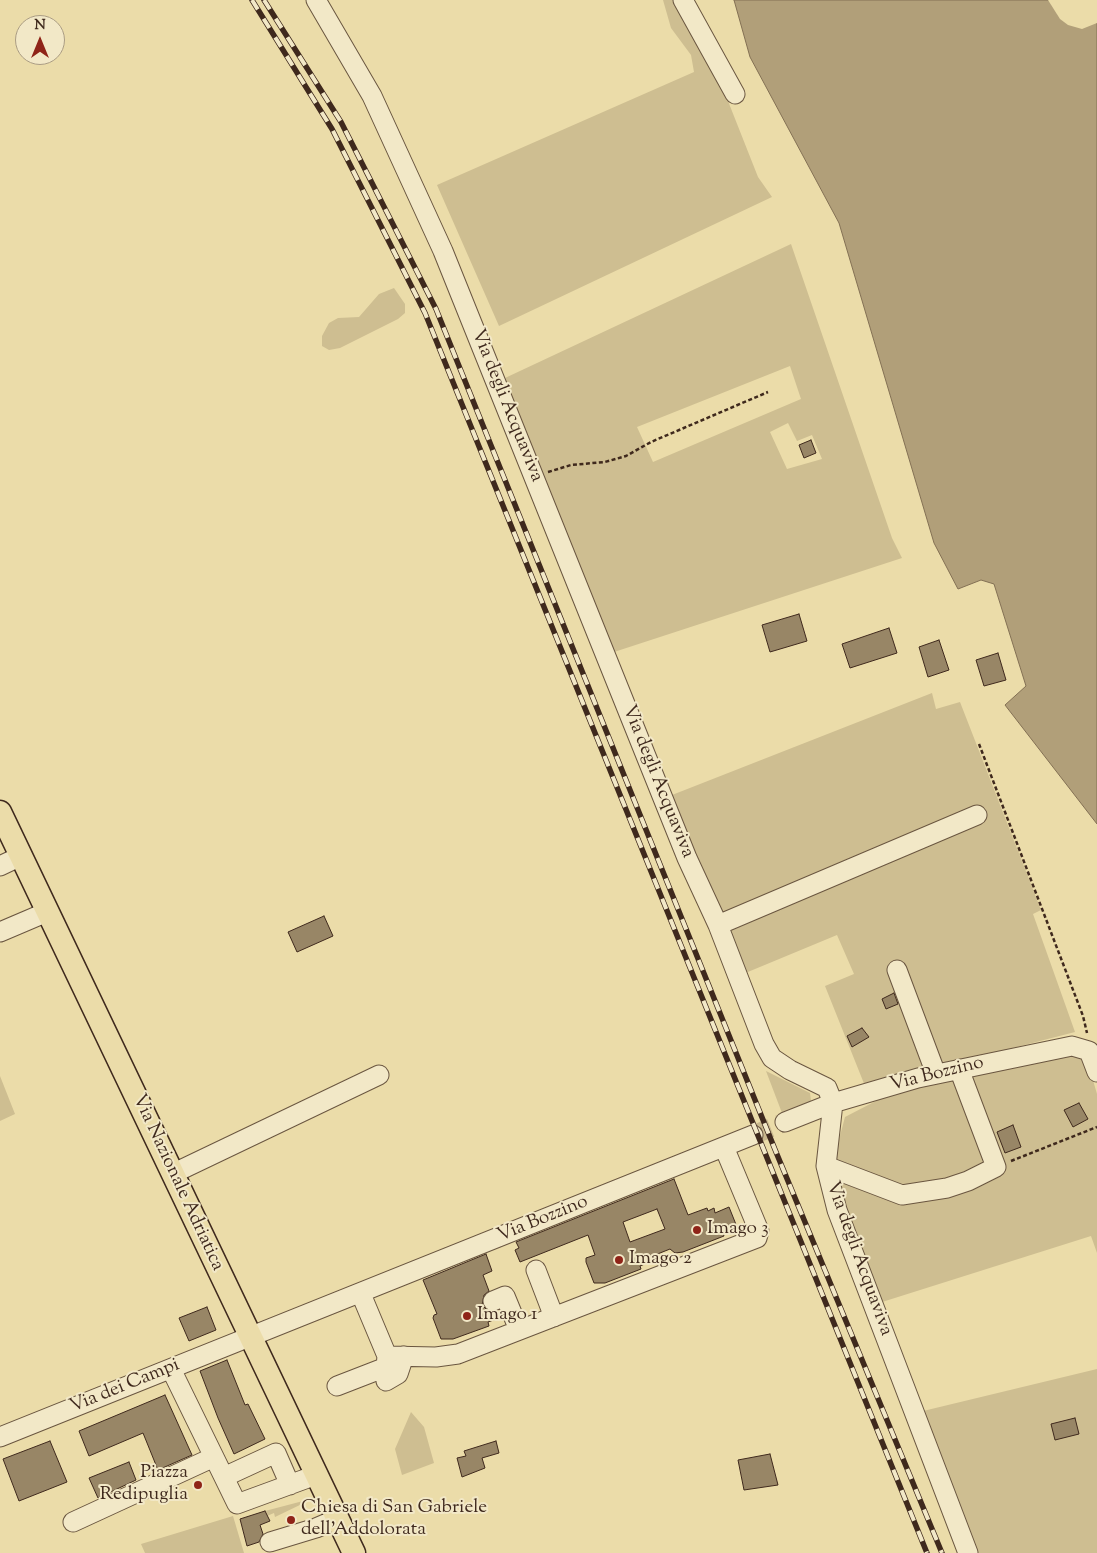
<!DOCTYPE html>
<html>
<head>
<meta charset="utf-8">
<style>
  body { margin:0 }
  #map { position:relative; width:1097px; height:1553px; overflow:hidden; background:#ebdca9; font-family:"Sorts Mill Goudy",serif }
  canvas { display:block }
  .north { position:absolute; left:15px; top:15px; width:50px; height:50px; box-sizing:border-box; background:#f2e8c7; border:1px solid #aa9c83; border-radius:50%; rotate:0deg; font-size:14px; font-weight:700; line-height:20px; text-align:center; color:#3f291d }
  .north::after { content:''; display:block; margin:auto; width:18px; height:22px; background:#8f2418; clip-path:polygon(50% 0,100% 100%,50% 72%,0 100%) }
</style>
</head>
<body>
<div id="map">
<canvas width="1097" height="1553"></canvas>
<div class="north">N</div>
</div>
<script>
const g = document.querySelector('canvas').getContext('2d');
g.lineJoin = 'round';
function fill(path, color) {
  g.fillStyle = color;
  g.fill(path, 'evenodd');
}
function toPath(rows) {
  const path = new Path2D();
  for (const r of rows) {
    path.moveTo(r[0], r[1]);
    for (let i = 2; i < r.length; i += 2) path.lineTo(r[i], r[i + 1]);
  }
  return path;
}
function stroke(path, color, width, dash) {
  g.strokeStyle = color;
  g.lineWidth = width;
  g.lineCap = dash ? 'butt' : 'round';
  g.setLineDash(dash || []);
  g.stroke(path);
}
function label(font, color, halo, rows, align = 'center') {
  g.font = font + ' "Sorts Mill Goudy",serif';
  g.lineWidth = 4;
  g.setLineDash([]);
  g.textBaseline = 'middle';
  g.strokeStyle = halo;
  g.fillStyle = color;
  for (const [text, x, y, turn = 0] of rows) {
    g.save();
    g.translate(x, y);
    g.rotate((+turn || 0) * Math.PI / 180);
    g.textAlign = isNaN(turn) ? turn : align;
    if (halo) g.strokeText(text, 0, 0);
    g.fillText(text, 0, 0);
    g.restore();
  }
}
const green = toPath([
  [663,0,681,0,713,63,758,177,772,197,499,326,437,185,694,72,691,55,671,28],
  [791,244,892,538,902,558,611,653,505,378],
  [790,366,801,399,653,462,637,427],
  [788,423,797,441,812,435,822,459,787,469,770,432],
  [394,288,405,304,405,313,398,319,340,348,329,350,322,346,322,336,329,323,338,318,359,317,379,294],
  [932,693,936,709,960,702,1041,910,1033,914,1075,1032,865,1086,825,986,854,974,837,935,743,974,672,795],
  [1072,1053,1086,1056,1097,1094,1097,1253,1091,1236,879,1303,853,1239,833,1162,845,1117,899,1089],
  [766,1071,810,1093,811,1101,782,1113],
  [0,1076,15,1114,0,1121],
  [1097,1369,1097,1553,976,1553,919,1412],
  [411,1412,424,1427,434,1463,402,1475,395,1449],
  [303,1501,304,1503,275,1517,274,1513,267,1516,265,1511],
  [233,1516,244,1553,145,1553,141,1544]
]);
const water = toPath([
  [734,0,1097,0,1097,824,1005,705,1026,686,994,584,981,580,958,589,934,543,839,223,750,57,734,0]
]);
const pier = toPath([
  [1048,0,1097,0,1097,23,1082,29,1068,25,1060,19]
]);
const building = toPath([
  [811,440,816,453,804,458,799,445,811,440],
  [799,614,807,641,770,652,762,625,799,614],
  [889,628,897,653,850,668,842,644,889,628],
  [939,640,949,670,928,677,919,647,939,640],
  [998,653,1006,680,984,686,976,660,998,653],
  [324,916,333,936,297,952,288,932,324,916],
  [894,993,898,1004,886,1009,882,999,894,993],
  [862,1028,869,1037,852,1047,847,1036,862,1028],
  [1079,1103,1088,1119,1073,1127,1064,1110,1079,1103],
  [1013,1125,1021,1147,1005,1153,997,1132,1013,1125],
  [674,1179,688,1215,707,1208,708,1211,714,1208,715,1213,729,1207,737,1227,723,1233,724,1236,683,1252,675,1253,670,1249,650,1257,652,1261,640,1266,641,1269,605,1283,594,1283,586,1262,586,1258,595,1255,588,1235,520,1262,515,1250,519,1248,516,1242,674,1179],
  [657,1209,665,1229,630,1242,623,1222,657,1209],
  [486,1254,492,1271,483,1275,489,1291,484,1295,482,1305,487,1310,497,1311,499,1318,488,1322,489,1326,453,1339,441,1339,433,1318,434,1315,437,1314,423,1280,486,1254],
  [207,1307,216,1330,189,1341,179,1318,207,1307],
  [227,1360,245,1405,248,1404,265,1439,234,1454,218,1418,200,1371,227,1360],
  [165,1395,192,1455,158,1470,143,1433,89,1456,79,1431,165,1395],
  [1075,1418,1079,1434,1055,1440,1051,1424,1075,1418],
  [50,1441,67,1482,19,1501,3,1459,50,1441],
  [496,1441,499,1453,482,1458,485,1468,462,1477,457,1458,466,1456,464,1451,496,1441],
  [770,1454,778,1485,744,1490,738,1460,770,1454],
  [129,1462,136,1480,98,1498,89,1478,129,1462],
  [265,1511,270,1521,260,1525,263,1534,259,1542,247,1546,240,1519,265,1511]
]);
const minorTunnel = toPath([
  [753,1135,785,1122]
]);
const path = toPath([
  [548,472,571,465,605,462,626,456,651,442,768,392],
  [979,744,1083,1016,1087,1033],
  [1011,1161,1097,1127]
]);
const minor = toPath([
  [316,0,372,96,443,251,687,858,718,925,764,1044,772,1058,790,1070,827,1088,833,1103,826,1166,837,1210,968,1553],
  [683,0,735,94],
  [0,866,21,856],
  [718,925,977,815],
  [0,932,47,912],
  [897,970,936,1074],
  [785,1122,833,1103,918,1078,1072,1046,1089,1051,1097,1072],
  [826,1166,902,1195,947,1188,968,1181,996,1167,959,1069],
  [172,1174,379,1075],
  [536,1270,554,1317],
  [361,1294,387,1356,436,1357,458,1354,757,1238,759,1231,724,1147],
  [493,1301,505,1296,519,1330],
  [171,1369,237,1504,316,1475],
  [386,1381,398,1374,404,1356],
  [337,1386,386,1367,387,1356],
  [0,1437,753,1135],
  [224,1477,276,1453,290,1485],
  [73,1522,214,1457],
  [270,1542,316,1528,337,1519]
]);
const major = toPath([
  [0,812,354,1553]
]);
const rail = toPath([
  [252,0,332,129,425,313,927,1553],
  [264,0,341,122,436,309,776,1152,942,1553]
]);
const markers = [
  [697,1230,5,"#8f2418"],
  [619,1260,5,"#8f2418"],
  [467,1316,5,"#8f2418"],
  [198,1485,5,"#8f2418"],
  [291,1520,5,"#8f2418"]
];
const streetNames = [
  ["Via degli Acquaviva",506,406,68],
  ["Via degli Acquaviva",657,782,68],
  ["Via Bozzino",937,1075,-14],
  ["Via Nazionale Adriatica",177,1183,65],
  ["Via Bozzino",543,1220,-22],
  ["Via degli Acquaviva",858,1259,70],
  ["Via dei Campi",125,1387,-22]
];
const poiNames = [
  ["Imago 3",707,1230],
  ["Imago 2",629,1260],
  ["Imago 1",477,1316],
  ["Piazza",188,1474,"right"],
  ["Redipuglia",188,1496,"right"],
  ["Chiesa di San Gabriele",301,1509],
  ["dell'Addolorata",301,1531]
];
fill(green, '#cebe91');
fill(water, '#b19f79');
stroke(water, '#837054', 1);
fill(pier, '#ebdca9');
fill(building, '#988666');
stroke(building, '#3f291d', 1);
stroke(minorTunnel, '#c9b88d', 19, [19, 9]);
stroke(minor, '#6a5640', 21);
stroke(major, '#3f291d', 25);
stroke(path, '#3f291d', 2.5, [4, 2.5]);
stroke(minor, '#f2e8c7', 19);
stroke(major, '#ebdca9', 22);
stroke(rail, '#3f291d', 5.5);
stroke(rail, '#f2e8c7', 4, [11]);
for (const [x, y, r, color] of markers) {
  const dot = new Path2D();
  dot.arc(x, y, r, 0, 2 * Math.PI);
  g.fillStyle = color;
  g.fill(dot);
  stroke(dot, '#f2e8c7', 2);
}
label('19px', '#3f291d', '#f2e8c7', streetNames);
label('19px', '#3f291d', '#f2e8c7', poiNames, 'left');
</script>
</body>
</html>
